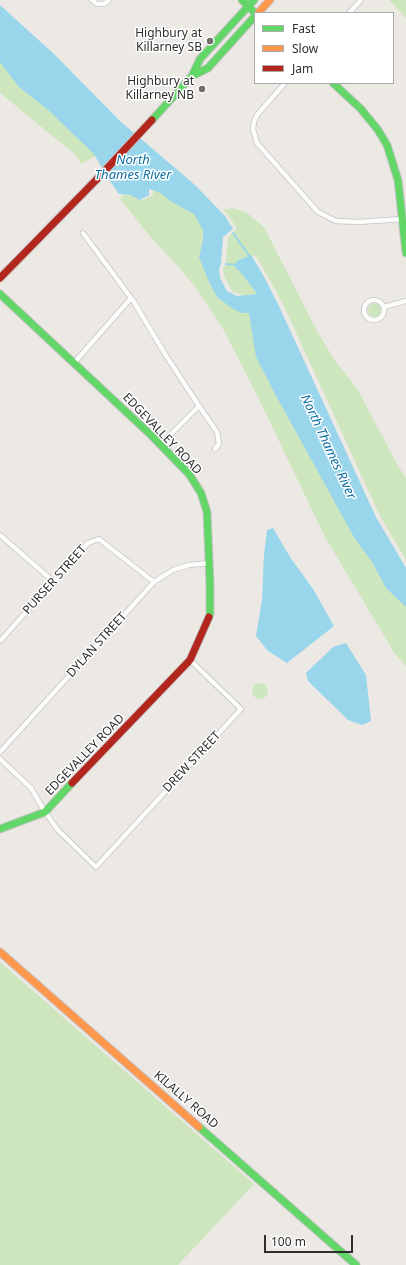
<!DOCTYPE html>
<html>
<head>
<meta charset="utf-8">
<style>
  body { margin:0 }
  #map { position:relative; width:406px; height:1265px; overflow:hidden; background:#ece8e4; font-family:"Noto Sans",sans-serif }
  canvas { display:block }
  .legend { position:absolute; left:254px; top:12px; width:140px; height:72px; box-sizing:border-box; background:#fff; border:1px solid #ababab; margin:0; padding:5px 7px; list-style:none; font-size:12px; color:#2e2e2e }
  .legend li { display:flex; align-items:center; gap:8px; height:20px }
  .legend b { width:20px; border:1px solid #ababab }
  .scale { position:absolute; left:264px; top:1235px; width:89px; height:18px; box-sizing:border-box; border:2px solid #2e2e2e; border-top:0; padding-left:5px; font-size:12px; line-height:14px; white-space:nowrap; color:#2e2e2e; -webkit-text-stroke:3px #fff; paint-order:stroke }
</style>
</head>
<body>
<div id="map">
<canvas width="406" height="1265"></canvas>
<ul class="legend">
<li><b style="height:5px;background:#63d668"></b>Fast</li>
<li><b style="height:5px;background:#ff974d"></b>Slow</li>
<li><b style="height:5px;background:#b3261e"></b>Jam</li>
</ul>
<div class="scale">100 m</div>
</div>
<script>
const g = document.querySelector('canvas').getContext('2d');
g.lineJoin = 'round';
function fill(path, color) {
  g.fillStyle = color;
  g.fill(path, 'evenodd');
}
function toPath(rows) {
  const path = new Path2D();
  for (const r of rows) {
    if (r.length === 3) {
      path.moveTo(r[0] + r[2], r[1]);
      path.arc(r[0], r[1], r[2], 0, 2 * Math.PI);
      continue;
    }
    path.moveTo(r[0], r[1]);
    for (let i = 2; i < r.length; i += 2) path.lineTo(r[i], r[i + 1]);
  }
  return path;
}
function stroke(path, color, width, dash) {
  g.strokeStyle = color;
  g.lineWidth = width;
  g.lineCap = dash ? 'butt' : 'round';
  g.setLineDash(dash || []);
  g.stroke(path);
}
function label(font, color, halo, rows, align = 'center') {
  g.font = font + ' "Noto Sans",sans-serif';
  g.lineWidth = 3;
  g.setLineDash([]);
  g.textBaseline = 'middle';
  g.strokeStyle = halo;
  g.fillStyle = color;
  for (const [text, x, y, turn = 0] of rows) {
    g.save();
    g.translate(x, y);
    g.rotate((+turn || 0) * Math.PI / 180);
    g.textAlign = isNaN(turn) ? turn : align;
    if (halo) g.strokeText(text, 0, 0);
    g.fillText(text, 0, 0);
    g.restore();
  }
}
const green = toPath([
  [389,0,406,0,406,18],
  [0,59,51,109,97,155,81,164,77,156,0,93],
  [153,190,165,194,197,214,206,230,203,257,236,309,246,313,253,313,406,606,406,666,395,654,325,537,256,393,223,329,196,288,176,264,153,240,120,199,123,195,134,196,143,200,153,195],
  [232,208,246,212,264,227,317,331,334,359,358,390,398,466,406,478,406,560,380,516,283,304,266,273,255,255,251,258,261,294,241,295,232,291,225,278,223,269,226,264,228,237,237,229,229,216,223,210],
  [375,310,7],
  [260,691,8],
  [0,962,254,1184,178,1265,0,1265]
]);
const water = toPath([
  [0,5,54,54,120,121,195,185,225,216,233,229,223,237,221,264,219,269,220,278,227,291,237,296,257,294,242,274,235,267,237,261,251,255,262,273,278,304,376,517,406,568,406,607,386,588,372,562,355,539,274,392,256,357,249,313,242,313,233,309,217,297,209,282,199,257,203,240,203,230,194,214,170,201,161,193,149,189,149,195,140,200,130,195,119,194,107,177,94,154,47,109,19,87,0,62],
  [273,528,290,557,313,589,334,626,287,663,268,651,256,636,262,600,264,554,267,530],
  [346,643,366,675,371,721,362,725,348,720,308,681,306,673,333,647]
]);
const stream = toPath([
  [233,233,250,257],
  [226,264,238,265]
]);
const street = toPath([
  [92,0,97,4,104,4,109,0],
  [349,13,361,0],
  [285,83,257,115,254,122,253,129,257,143,318,212,336,221,358,222,403,219],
  [83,233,134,302,165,354,199,406,160,445],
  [374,310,10],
  [384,307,406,301],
  [74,363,131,298],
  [199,406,217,432,219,444,215,449],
  [0,535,54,582],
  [0,641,88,543,99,539,154,582],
  [0,752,154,582,173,570,189,565,209,563],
  [0,759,31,788,45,812,58,830,96,867,241,709,190,660]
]);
const fast = toPath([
  [242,0,255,13],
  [192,76,208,68,255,16],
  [333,83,361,109,378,130,387,145,398,180,406,253],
  [152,120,192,76,200,59,254,0],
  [0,294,152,436,189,474,201,493,207,512,210,584,210,614,209,617],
  [0,829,45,812,72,783],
  [199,1127,356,1265]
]);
const slow = toPath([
  [258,13,270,0],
  [0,952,199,1127]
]);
const jam = toPath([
  [0,278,98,178,152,120],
  [72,783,190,660,209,617]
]);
const markers = [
  [210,41,4,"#706f6e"],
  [202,89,4,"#706f6e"]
];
const poiNames = [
  ["Highbury at",202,34],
  ["Killarney SB",202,48],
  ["Highbury at",194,82],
  ["Killarney NB",194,96]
];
const streetNames = [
  ["EDGEVALLEY ROAD",162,434,46],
  ["PURSER STREET",55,580,-48],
  ["DYLAN STREET",97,645,-48],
  ["EDGEVALLEY ROAD",85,755,-46],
  ["DREW STREET",192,762,-47],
  ["KILALLY ROAD",186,1100,41]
];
const waterNames = [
  ["North",133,160],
  ["Thames River",133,175],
  ["North Thames River",328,447,65]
];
fill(green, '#cee6be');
fill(water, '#99d6ec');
stroke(stream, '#99d6ec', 2);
stroke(street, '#c5c4c5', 6);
stroke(fast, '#c5c4c5', 9);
stroke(slow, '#c5c4c5', 9);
stroke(jam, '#c5c4c5', 9);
stroke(street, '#fcfcfb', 4.5);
stroke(fast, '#63d668', 7);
stroke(slow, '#ff974d', 7);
stroke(jam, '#b3261e', 7);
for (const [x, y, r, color] of markers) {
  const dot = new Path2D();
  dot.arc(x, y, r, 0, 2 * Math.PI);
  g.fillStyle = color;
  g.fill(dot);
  stroke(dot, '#fff', 1.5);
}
label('12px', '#2e2e2e', '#fff', poiNames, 'right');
label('12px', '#2e2e2e', '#fff', streetNames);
label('italic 13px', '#0d6fa3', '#fff', waterNames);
</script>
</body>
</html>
